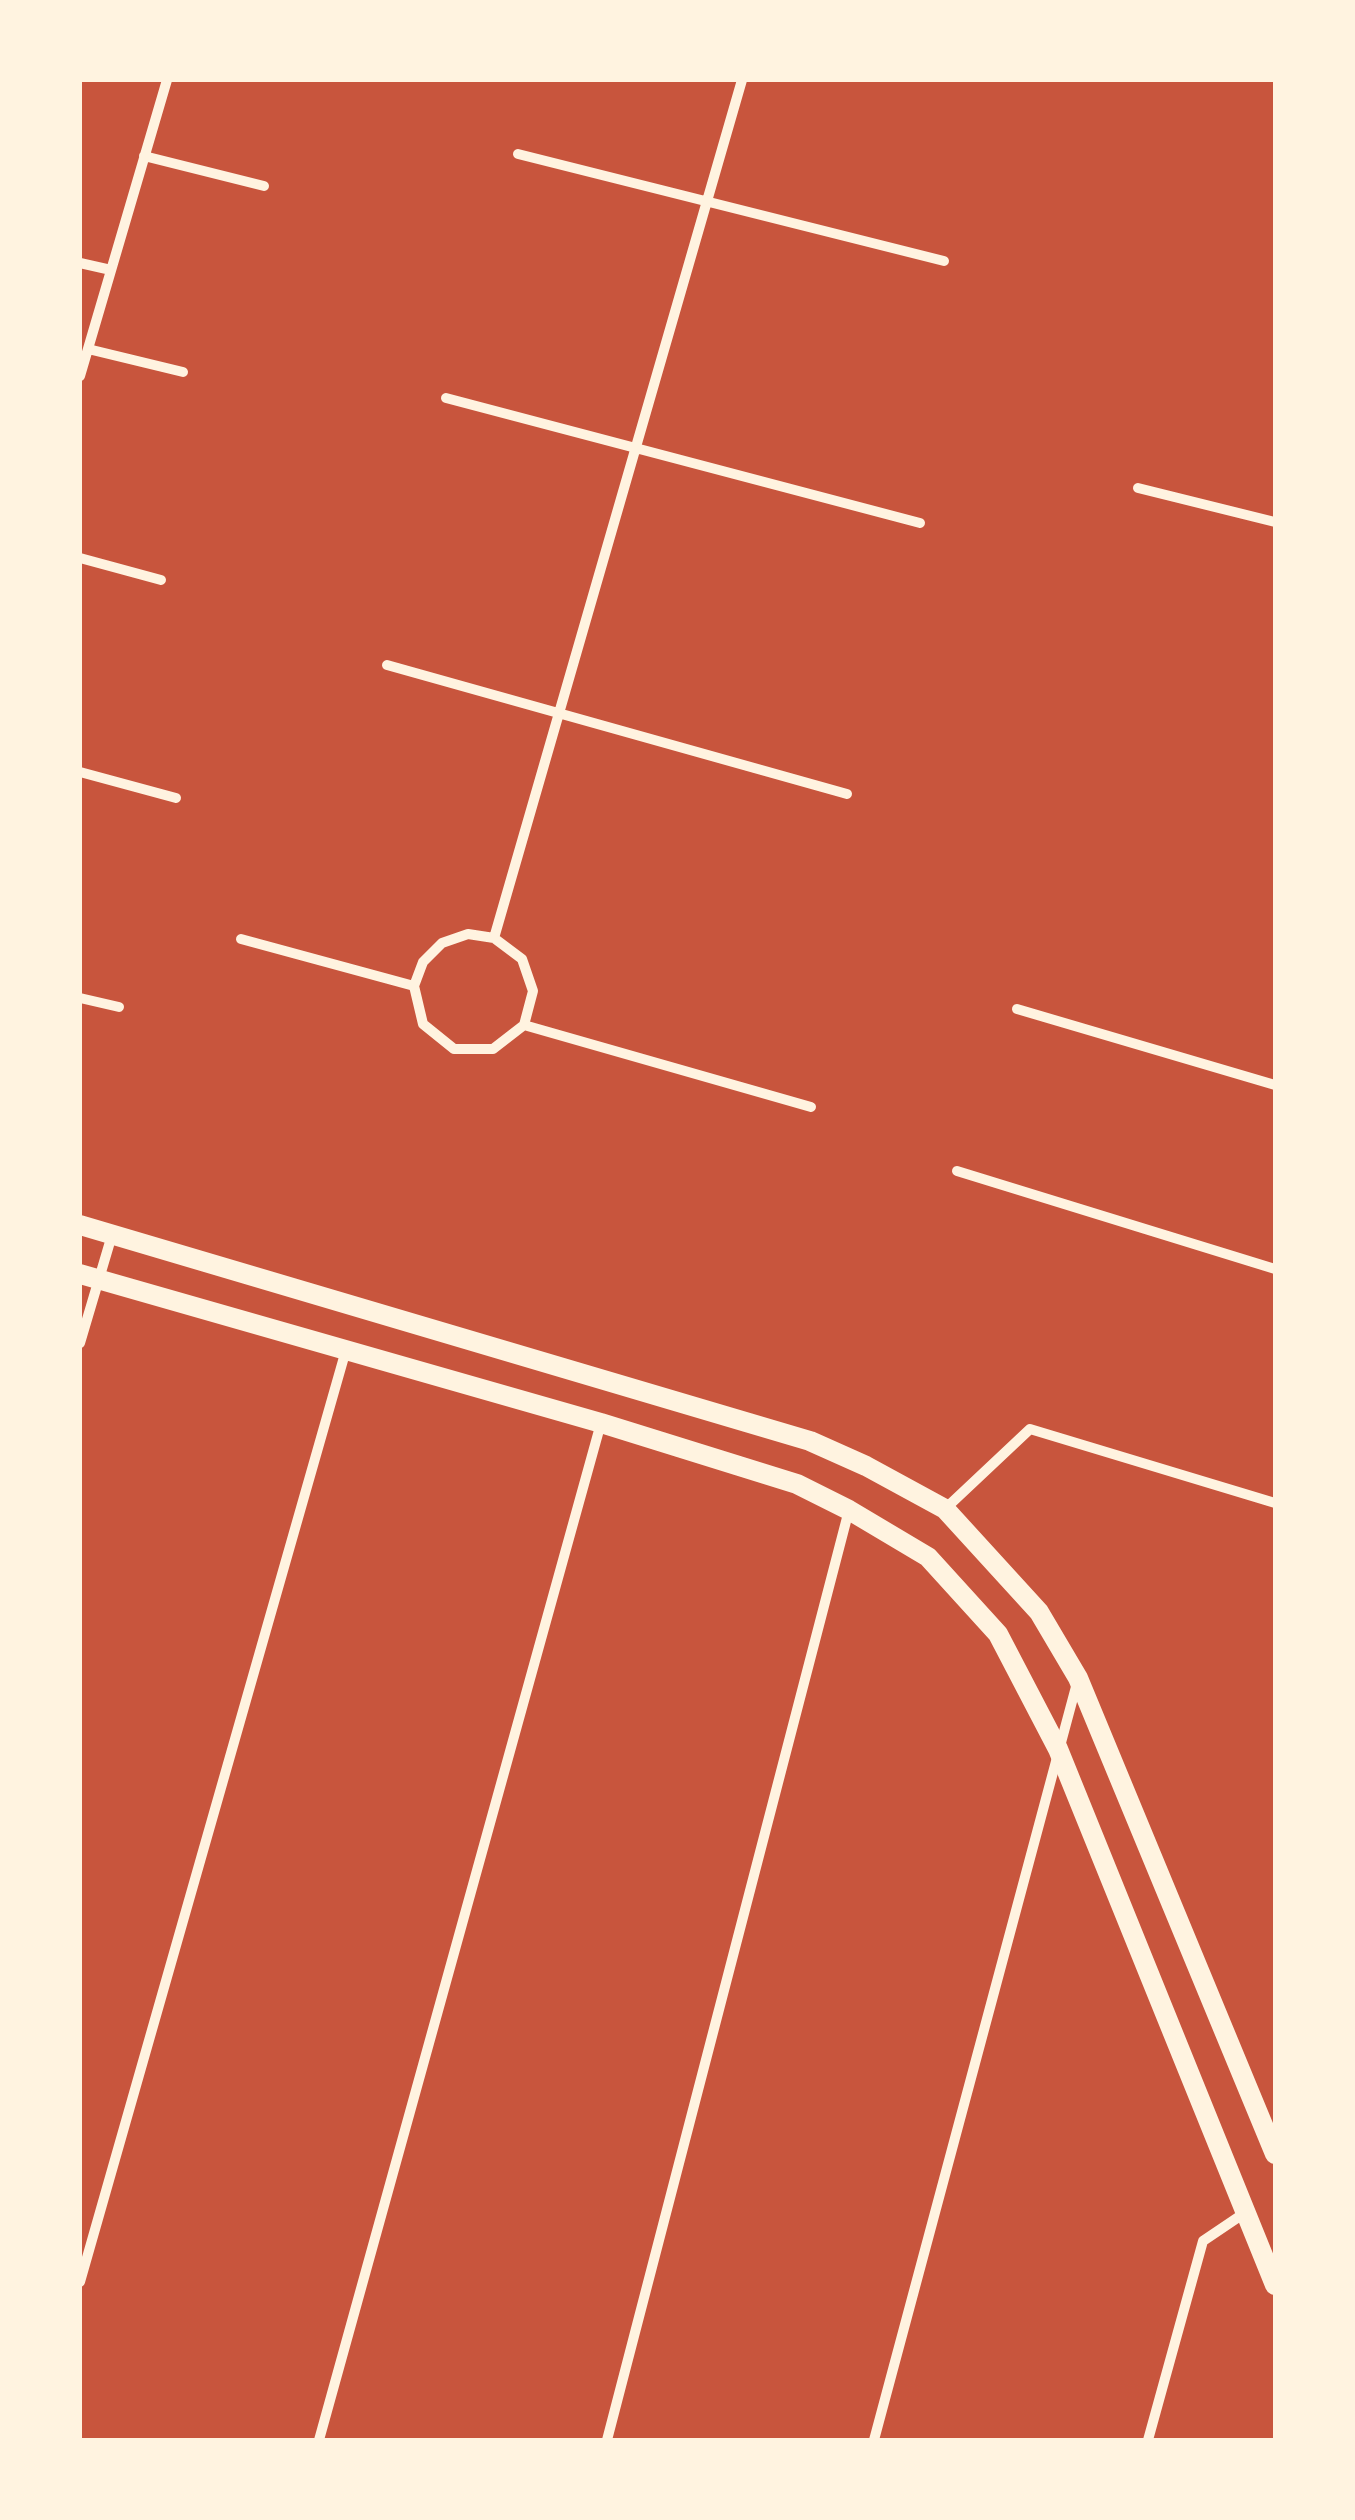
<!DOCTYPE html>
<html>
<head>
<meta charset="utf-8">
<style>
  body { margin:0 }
  #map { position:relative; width:1355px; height:2520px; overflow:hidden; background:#c8553d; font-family:Arial,sans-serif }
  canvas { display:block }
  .frame { position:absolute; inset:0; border:82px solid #fff3e0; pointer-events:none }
</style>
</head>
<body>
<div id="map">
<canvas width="1355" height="2520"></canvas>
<div class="frame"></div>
</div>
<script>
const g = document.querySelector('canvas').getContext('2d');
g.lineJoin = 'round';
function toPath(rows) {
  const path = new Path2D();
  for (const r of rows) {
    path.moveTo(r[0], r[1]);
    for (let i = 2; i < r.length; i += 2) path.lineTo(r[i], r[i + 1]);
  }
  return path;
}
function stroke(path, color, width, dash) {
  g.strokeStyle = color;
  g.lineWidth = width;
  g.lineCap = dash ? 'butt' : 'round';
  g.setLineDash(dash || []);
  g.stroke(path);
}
const minor = toPath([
  [518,154,944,261],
  [144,156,264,186],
  [80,263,111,270],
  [88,349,183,372],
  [80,376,167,80],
  [446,398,920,523],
  [1138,488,1275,522],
  [80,558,161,580],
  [387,665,847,794],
  [80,772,176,798],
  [468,934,494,938,522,959,533,991,524,1025,493,1049,454,1049,423,1024,414,986,423,962,442,943,468,934],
  [494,938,742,80],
  [241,939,414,986],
  [80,998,119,1007],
  [1017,1009,1275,1085],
  [524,1025,811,1107],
  [957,1171,1275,1269],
  [80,1343,112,1235],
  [945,1509,1030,1429,1275,1503],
  [80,2282,346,1350],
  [319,2440,601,1423],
  [607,2440,849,1510],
  [874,2440,1077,1683],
  [1148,2440,1203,2241,1246,2212]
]);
const secondary = toPath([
  [80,1225,810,1441,866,1466,945,1509,1039,1612,1078,1678,1275,2154],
  [80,1274,601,1423,797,1484,849,1510,928,1557,998,1634,1058,1749,1275,2285]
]);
stroke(minor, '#fff3e0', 10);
stroke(secondary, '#fff3e0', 20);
</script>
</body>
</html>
